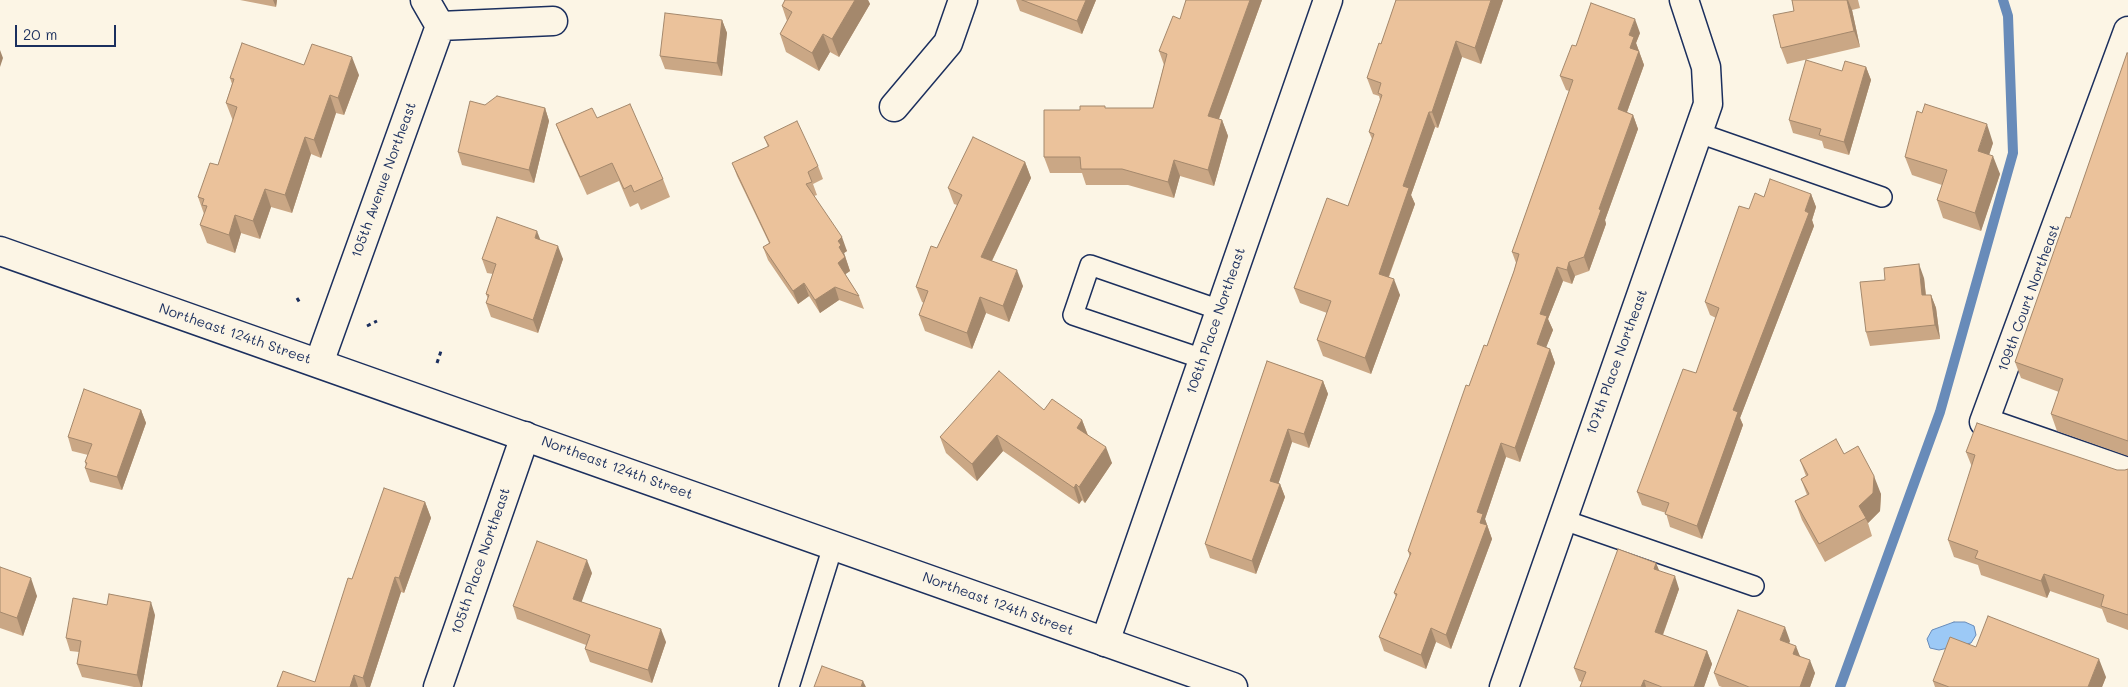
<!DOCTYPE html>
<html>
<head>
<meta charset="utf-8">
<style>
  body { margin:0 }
  #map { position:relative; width:2128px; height:687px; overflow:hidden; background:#fcf5e5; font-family:Mali,sans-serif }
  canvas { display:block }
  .scale { position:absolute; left:15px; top:25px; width:101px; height:22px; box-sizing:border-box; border:2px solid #1b2f5e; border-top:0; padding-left:6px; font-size:15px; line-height:18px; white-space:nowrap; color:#1b2f5e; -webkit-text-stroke:4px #fcf5e5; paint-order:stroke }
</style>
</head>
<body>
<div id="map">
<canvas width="2128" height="687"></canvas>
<div class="scale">20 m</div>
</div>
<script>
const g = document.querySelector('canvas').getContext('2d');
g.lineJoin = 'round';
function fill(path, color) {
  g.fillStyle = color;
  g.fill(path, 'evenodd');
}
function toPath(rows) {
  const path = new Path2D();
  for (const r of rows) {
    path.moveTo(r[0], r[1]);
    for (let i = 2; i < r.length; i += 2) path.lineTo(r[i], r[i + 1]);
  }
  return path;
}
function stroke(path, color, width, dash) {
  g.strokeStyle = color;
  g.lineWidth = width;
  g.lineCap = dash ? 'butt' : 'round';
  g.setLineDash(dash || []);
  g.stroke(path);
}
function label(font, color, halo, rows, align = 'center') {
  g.font = font + ' Mali,sans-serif';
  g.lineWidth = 4.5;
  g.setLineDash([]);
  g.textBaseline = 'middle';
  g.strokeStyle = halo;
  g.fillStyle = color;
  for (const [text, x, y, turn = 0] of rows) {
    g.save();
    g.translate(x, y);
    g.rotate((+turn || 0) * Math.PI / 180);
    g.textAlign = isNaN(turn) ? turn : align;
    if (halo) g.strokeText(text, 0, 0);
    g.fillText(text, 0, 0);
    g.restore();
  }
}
const water = toPath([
  [1954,622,1965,622,1974,626,1976,635,1971,643,1939,650,1930,648,1927,639,1932,630,1954,622]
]);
const stream = toPath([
  [1840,687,1940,412,2013,153,2008,16,2003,0]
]);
const path = toPath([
  [297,298,300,303],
  [367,326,377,321],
  [437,363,442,348]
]);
const lane = toPath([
  [1699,133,1882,197],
  [1203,359,1073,315,1090,265,1220,310],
  [1561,519,1754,586],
  [789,687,833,546]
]);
const street = toPath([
  [440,26,553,21],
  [2128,31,1984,422,2128,472],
  [894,107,948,43,963,0],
  [319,363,440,26,425,0],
  [1105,642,1328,0],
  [438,687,525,436],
  [1504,687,1708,104,1706,67,1684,0]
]);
const secondary = toPath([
  [0,251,1233,687]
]);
const wall = toPath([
  [240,0,277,0,276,7],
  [785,0,868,0,870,4,839,57,830,52,819,71,786,52,780,34,787,21,782,6],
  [1016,0,1096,0,1082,34,1020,11],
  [1262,0,1219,119,1222,120,1228,136,1214,186,1180,176,1174,198,1128,185,1086,185,1082,173,1050,173,1044,157,1080,110,1106,108,1153,108,1164,65,1159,51,1180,19],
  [1396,0,1503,0,1481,64,1462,57,1438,128,1435,127,1411,195,1415,204,1389,277,1400,295,1371,374,1323,356,1317,340,1327,313,1300,303,1294,288,1348,206,1372,139,1369,132,1380,100,1379,96,1373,94,1367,78,1381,44],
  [1792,0,1858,0,1860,8,1852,10,1860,47,1787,64,1781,48,1794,11],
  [722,20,727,33,722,76,665,69,660,56],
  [1640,33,1636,43,1644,65,1627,112,1633,115,1638,129,1605,220,1606,224,1589,271,1575,276,1572,284,1563,281,1548,319,1553,330,1546,347,1550,349,1555,363,1520,462,1506,457,1485,519,1492,539,1451,649,1436,642,1426,669,1384,651,1379,637,1396,597,1394,593,1410,557,1408,551,1469,386,1487,346,1514,271,1516,263,1512,252,1569,91,1566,90,1560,76,1576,46],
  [2128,53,2128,456,2057,431,2051,414,2059,392,2021,378,2015,362,2070,218],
  [304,65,359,75,344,115,336,113,321,158,311,154,292,213,271,207,260,239,241,233,235,253,207,243,200,225,204,214,198,197,218,165,233,121,226,103,232,84,230,78],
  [1866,67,1871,80,1849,155,1824,148,1822,141,1793,133,1789,120,1842,71],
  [485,105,545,108,549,121,534,183,462,165,458,152],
  [597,118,663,179,670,197,641,210,638,203,630,207,619,181,587,195,563,142,556,124],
  [764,137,818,166,823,179,813,184,817,195,814,196,847,251,844,253,850,271,845,274,859,296,864,309,839,300,820,313,809,296,798,304,768,260,763,247,769,243,737,176,732,163,768,147],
  [1993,143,1989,155,2000,174,1981,231,1943,218,1937,200,1942,185,1912,175,1905,157],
  [1025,162,1031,178,992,261,1023,286,1009,322,986,313,972,349,925,331,919,315,924,303,922,302,916,287,937,248,957,205,954,204,948,188],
  [1811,194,1816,207,1812,220,1814,226,1740,418,1743,425,1702,539,1670,527,1666,513,1642,505,1637,492,1696,373,1716,318,1710,315,1705,302,1749,209,1764,197],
  [541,240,563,259,538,333,491,317,486,303,488,299,486,294,493,274,487,273,482,259],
  [1924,278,1926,295,1931,295,1936,308,1940,339,1870,346,1866,332],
  [1267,361,1323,381,1328,394,1309,448,1292,442,1278,484,1280,484,1285,497,1256,574,1210,558,1205,544],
  [141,410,146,423,122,490,90,482,85,468,86,466,85,462,88,455,72,451,68,437],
  [1044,410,1082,420,1088,435,1112,463,1085,503,1082,500,1079,504,1003,451,977,481,946,453,940,437],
  [1966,452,2117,470,2125,470,2128,469,2128,630,2107,622,2102,609,2050,591,2047,598,1981,575,1978,565,1954,557,1948,540,1972,467],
  [1844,454,1881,494,1880,511,1868,523,1872,536,1825,562,1802,520,1795,501,1807,495,1801,479,1806,476,1800,460],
  [425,502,431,518,404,593,401,592,370,687,277,687,315,682,352,579],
  [1656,563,1659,571,1679,589,1663,635,1707,651,1712,664,1704,687,1580,687,1582,682,1579,681,1574,668],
  [0,567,37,596,23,636,0,628],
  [592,573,581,602,666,642,652,683,590,662,585,649,586,645,517,619,513,606],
  [155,615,142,687,134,687,82,677,77,664,79,652,70,651,66,638],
  [1790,641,1789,643,1815,673,1810,687,1722,687,1719,686,1714,673],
  [1976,647,2106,677,2102,687,1935,687,1933,681]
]);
const shadedWall = toPath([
  [273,0,277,0,276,7],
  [855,0,868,0,870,4,839,57,832,39],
  [1086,0,1096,0,1082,34,1077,21],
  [1250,0,1262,0,1214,132,1208,116],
  [1491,0,1503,0,1481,64,1475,48],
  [1847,0,1848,0,1852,10,1860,47,1854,31],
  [1635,19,1640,33,1636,43,1644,65,1623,123,1618,109,1629,35],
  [722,20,727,33,722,76,717,63],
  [823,34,830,52,819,71,812,53],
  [1456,41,1462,57,1438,128,1432,112],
  [0,50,3,58,0,67],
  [352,57,359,75,344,115,338,98],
  [1866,67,1871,80,1849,155,1844,142],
  [330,95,336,113,321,158,314,140],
  [545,108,549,121,534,183,529,170],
  [1429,112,1435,127,1411,195,1415,204,1384,289,1379,274,1403,186],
  [1633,115,1638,129,1605,220,1606,224,1589,271,1584,257,1599,209],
  [1222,120,1228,136,1214,186,1208,170],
  [1987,124,1993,143,1984,170,1978,151],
  [305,137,311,154,292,213,285,195],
  [1993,156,2000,174,1981,231,1975,213],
  [1174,160,1180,176,1174,198,1168,182],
  [1025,162,1031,178,986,273,981,257],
  [265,189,271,207,260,239,253,221],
  [1811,194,1816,207,1812,220,1814,226,1740,418,1743,425,1702,539,1697,526,1733,410],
  [235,215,241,233,235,253,229,235],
  [537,231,542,244,535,238],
  [842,237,847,251,844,253,850,271,843,276,838,263,839,247,838,241],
  [558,246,563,259,538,333,533,320],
  [1569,262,1575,276,1572,284,1567,270],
  [1919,264,1924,278,1927,308,1922,295],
  [1557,267,1563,281,1548,319,1553,330,1542,358,1537,344,1540,314],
  [1017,270,1023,286,1009,322,1003,306],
  [1394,279,1400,295,1371,374,1365,358],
  [804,283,809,296,798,304,793,291],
  [835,287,839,300,820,313,815,300],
  [1931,295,1936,308,1940,339,1935,325],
  [980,297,986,313,972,349,967,333],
  [1550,349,1555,363,1520,462,1515,448],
  [1323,381,1328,394,1309,448,1304,434],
  [141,410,146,423,122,490,117,477],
  [1082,420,1088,436,1077,428],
  [1288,429,1292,442,1275,494,1270,481],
  [997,435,1003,451,977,481,972,464],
  [1501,443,1506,457,1485,519,1492,539,1451,649,1446,635,1477,512],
  [1106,447,1112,463,1085,503,1079,487],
  [1874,476,1881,494,1880,511,1868,523,1859,506],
  [1076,484,1082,500,1079,504,1074,488],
  [1280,484,1285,497,1256,574,1252,561],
  [425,502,431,518,404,593,399,578],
  [587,560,592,573,578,612,573,599],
  [1656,563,1661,575,1654,569],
  [2044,574,2050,591,2047,598,2041,581],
  [1675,576,1679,589,1659,645,1655,632],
  [395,577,401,592,370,687,366,687,363,678],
  [31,578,37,596,23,636,17,618],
  [151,602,155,615,142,687,141,687,137,675],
  [1785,627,1790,641,1785,653,1780,640],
  [1431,628,1436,642,1426,669,1421,655],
  [661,629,666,642,652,683,648,670],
  [1796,646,1801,659,1793,654],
  [1707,651,1712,664,1704,687,1694,687],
  [2099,659,2106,677,2102,687,2088,687],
  [1810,660,1815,673,1810,687,1800,687],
  [354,675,358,687,350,687],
  [1644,680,1646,687,1641,687],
  [863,681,866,687,861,687]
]);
const building = toPath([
  [785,0,855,0,832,39,823,34,812,53,780,34,792,12,782,6,785,0],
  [1022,0,1086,0,1077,21,1022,0],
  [1186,0,1250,0,1208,116,1222,120,1208,170,1174,160,1168,182,1122,169,1081,169,1080,157,1044,157,1044,110,1080,110,1080,106,1105,106,1105,108,1153,108,1167,54,1159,51,1173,16,1180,19,1186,0],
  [1396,0,1491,0,1475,48,1456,41,1432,112,1429,112,1403,186,1409,188,1379,274,1394,279,1365,358,1317,340,1331,301,1294,288,1327,198,1348,206,1374,134,1369,132,1382,95,1378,93,1381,83,1367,78,1379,43,1381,44,1396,0],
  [1792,0,1847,0,1854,31,1781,48,1773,15,1794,11,1792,0],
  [1591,3,1635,19,1629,35,1634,37,1630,48,1639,51,1618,109,1633,115,1599,209,1601,210,1584,257,1569,262,1567,270,1557,267,1540,314,1547,316,1537,344,1550,349,1515,448,1501,443,1477,512,1483,514,1480,523,1487,525,1446,635,1431,628,1421,655,1379,637,1397,594,1394,593,1411,553,1408,551,1466,385,1469,386,1484,345,1487,346,1514,271,1519,254,1512,252,1573,80,1560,76,1572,45,1576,46,1591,3],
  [665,13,722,20,717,63,660,56,665,13],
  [242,43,304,65,312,44,352,57,338,98,330,95,314,140,305,137,285,195,265,189,253,221,235,215,229,235,200,225,207,206,202,205,204,199,198,197,210,163,218,165,237,107,226,103,234,79,230,78,242,43],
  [2127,53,2128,53,2128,441,2051,414,2063,379,2015,362,2066,217,2070,218,2127,53],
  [1806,60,1842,71,1845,61,1866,67,1844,142,1819,135,1821,129,1789,120,1806,60],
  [497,96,545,108,529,170,458,152,470,101,485,105,497,96],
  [630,104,663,179,634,192,631,185,624,189,612,163,580,177,556,124,592,108,597,118,630,104],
  [1925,104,1987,124,1978,151,1993,156,1975,213,1937,200,1947,170,1905,157,1917,111,1922,113,1925,104],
  [797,121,818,166,808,172,812,182,806,184,842,237,838,241,841,245,839,247,845,257,838,263,859,296,835,287,815,300,804,283,793,291,763,247,770,243,732,163,769,146,764,137,797,121],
  [973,137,1025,162,981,257,1017,270,1003,306,980,297,967,333,919,315,928,291,916,287,931,246,937,248,962,195,948,188,973,137],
  [1770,179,1811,194,1805,211,1809,213,1733,410,1738,412,1697,526,1665,514,1669,503,1637,492,1683,369,1696,373,1719,308,1705,302,1739,206,1749,209,1755,193,1764,197,1770,179],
  [497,217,537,231,535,238,558,246,533,320,486,303,489,295,486,294,496,264,482,259,497,217],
  [1919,264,1922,295,1931,295,1935,325,1866,332,1860,282,1885,280,1884,268,1919,264],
  [1267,361,1323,381,1304,434,1288,429,1270,481,1280,484,1252,561,1205,544,1267,361],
  [999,371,1044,410,1052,399,1082,420,1077,428,1106,447,1079,487,1076,484,1074,488,997,435,972,464,940,437,999,371],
  [84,389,141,410,117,477,85,468,87,463,85,462,92,444,68,437,84,389],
  [1977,423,2117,470,2125,470,2128,469,2128,615,2101,606,2104,595,2044,574,2041,581,1975,558,1978,551,1948,540,1975,455,1966,452,1977,423],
  [1836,439,1844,454,1858,446,1874,476,1873,493,1859,506,1866,518,1819,544,1795,501,1809,494,1801,479,1808,475,1800,460,1836,439],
  [384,488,425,502,399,578,395,577,363,678,354,675,350,687,277,687,283,671,315,682,348,578,352,579,384,488],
  [537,541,587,560,573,599,661,629,648,670,585,649,590,635,513,606,537,541],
  [1618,549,1656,563,1654,569,1675,576,1655,632,1707,651,1694,687,1662,687,1644,680,1641,687,1580,687,1586,672,1574,668,1618,549],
  [0,567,31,578,17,618,0,612,0,567],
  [109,594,151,602,137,675,77,664,81,641,66,638,73,598,107,605,109,594],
  [1738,610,1785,627,1780,640,1796,646,1793,654,1810,660,1800,687,1749,687,1714,673,1738,610],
  [1988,616,2099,659,2088,687,1949,687,1933,681,1950,637,1976,647,1988,616],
  [822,666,863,681,861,687,814,687,822,666]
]);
const streetNames = [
  ["105th Avenue Northeast",384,180,-70],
  ["109th Court Northeast",2029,298,-70],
  ["106th Place Northeast",1216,321,-71],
  ["Northeast 124th Street",235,334,19],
  ["107th Place Northeast",1617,362,-70],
  ["Northeast 124th Street",617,468,20],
  ["105th Place Northeast",481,561,-71],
  ["Northeast 124th Street",998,604,20]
];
fill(water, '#9cc9f6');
stroke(water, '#688bb9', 1);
stroke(stream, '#688bb9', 10);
stroke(lane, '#1b2f5e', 22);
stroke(street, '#1b2f5e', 31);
stroke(secondary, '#1b2f5e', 31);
stroke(path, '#1b2f5e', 3, [4, 4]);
stroke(lane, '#fcf5e5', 19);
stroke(street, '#fcf5e5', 28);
stroke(secondary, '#fcf5e5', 28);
fill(wall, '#caa785');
fill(shadedWall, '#a4886c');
fill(building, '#ebc29b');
stroke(building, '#a4886c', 1);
label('14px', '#1b2f5e', '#fcf5e5', streetNames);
</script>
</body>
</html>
